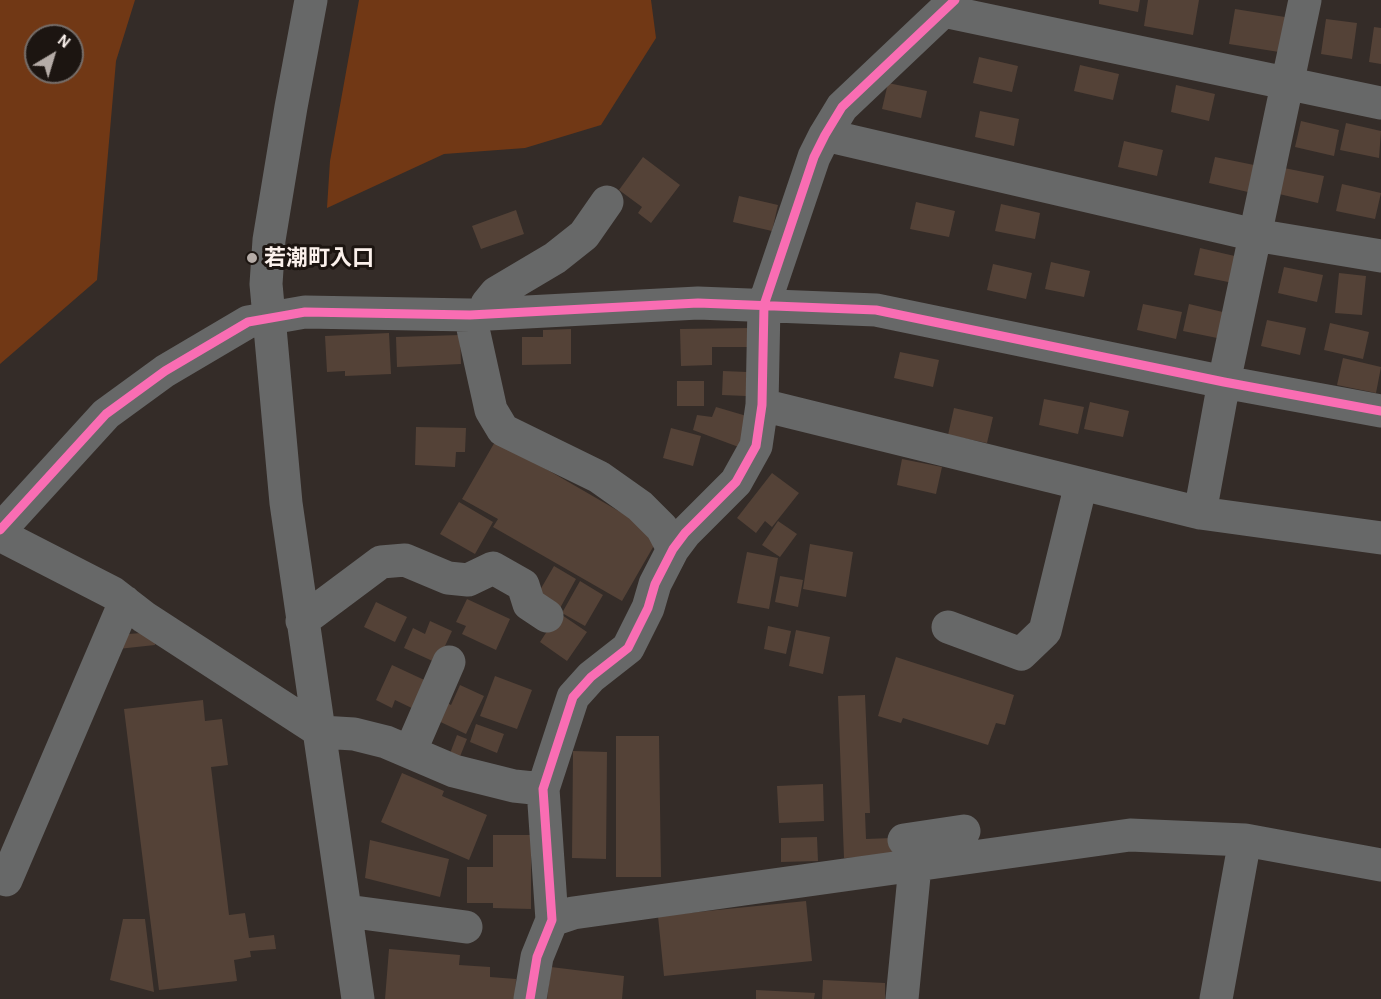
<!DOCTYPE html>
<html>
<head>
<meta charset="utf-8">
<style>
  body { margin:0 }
  #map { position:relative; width:1381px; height:999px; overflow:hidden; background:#342c28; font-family:"Alegreya Sans",sans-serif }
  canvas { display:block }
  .north { position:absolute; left:24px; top:24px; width:60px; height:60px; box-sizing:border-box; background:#1c1511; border:2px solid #756d69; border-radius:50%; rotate:38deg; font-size:16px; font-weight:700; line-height:24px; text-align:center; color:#fbf1ec }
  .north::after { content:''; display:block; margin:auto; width:21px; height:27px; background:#b5aca7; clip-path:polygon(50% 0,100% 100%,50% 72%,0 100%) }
</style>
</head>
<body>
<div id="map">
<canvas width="1381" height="999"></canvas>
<div class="north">N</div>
</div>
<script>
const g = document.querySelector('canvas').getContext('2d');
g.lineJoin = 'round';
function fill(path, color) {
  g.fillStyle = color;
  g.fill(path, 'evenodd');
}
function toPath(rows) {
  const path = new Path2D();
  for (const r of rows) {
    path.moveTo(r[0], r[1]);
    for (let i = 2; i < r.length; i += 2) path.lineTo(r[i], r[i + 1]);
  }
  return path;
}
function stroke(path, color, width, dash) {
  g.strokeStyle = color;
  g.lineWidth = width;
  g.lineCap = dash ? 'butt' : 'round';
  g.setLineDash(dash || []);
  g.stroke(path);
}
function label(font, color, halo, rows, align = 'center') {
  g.font = font + ' "Alegreya Sans","Noto Sans JP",sans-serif';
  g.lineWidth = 6;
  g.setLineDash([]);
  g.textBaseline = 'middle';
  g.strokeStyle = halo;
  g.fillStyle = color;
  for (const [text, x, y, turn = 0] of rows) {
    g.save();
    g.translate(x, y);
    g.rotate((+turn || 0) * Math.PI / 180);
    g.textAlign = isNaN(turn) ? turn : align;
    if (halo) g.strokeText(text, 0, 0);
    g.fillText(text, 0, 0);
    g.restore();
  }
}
const green = toPath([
  [0,0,135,0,116,61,97,280,0,364],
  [36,36,72,36,72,72,36,72],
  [359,0,651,0,656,38,601,125,525,148,444,154,327,208,330,161]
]);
const building = toPath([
  [1099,0,1140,0,1138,12,1099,4],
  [1148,0,1199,0,1193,35,1144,26],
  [1235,9,1285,17,1279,52,1229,44],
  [1326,19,1357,23,1352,59,1321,54],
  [1374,27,1381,28,1381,64,1369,62],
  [979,57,1018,66,1012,92,973,83],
  [1080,65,1119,74,1113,100,1074,91],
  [888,83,927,91,921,118,882,109],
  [1176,85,1215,94,1209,121,1171,112],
  [980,111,1019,119,1014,146,975,137],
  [1301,121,1339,130,1334,156,1295,147],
  [1346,123,1381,131,1379,158,1340,150],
  [1124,141,1163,150,1157,176,1118,167],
  [643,157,680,185,651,223,638,213,642,207,619,190],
  [1215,157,1254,165,1248,192,1209,183],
  [1284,168,1324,176,1318,203,1279,194],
  [1342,184,1381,193,1375,219,1336,211],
  [739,196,778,205,772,231,733,222],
  [916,202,955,211,949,237,910,229],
  [1001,204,1040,213,1035,239,995,231],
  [516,210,524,234,481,249,472,226],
  [1200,248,1239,257,1233,283,1194,275],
  [1051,262,1090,271,1084,297,1045,289],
  [993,264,1032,273,1026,299,987,290],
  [1284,267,1323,275,1317,302,1278,293],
  [1339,273,1366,276,1362,315,1335,313],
  [1143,304,1182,312,1176,339,1137,330],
  [1189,304,1227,313,1222,339,1183,331],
  [1267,320,1306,328,1300,355,1261,346],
  [1330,323,1369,332,1363,359,1324,350],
  [750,328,751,347,712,347,712,365,681,366,680,329],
  [571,329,571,364,522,365,522,337,543,337,543,330],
  [389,333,391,374,345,376,345,371,327,372,325,336],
  [460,335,461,364,397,367,396,337],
  [900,352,939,360,933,387,894,378],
  [1343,358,1381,367,1376,393,1337,385],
  [723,371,747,372,746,396,722,395],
  [677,381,704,381,704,406,677,406],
  [1044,399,1084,407,1078,434,1039,425],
  [1090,402,1129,411,1123,437,1084,429],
  [716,407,750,417,744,449,693,430,697,415,712,417],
  [954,408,993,417,987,443,948,435],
  [416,427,466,428,465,452,456,452,455,467,415,465],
  [671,428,701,436,693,466,663,458],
  [496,440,660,535,622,601,493,527,498,519,462,499],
  [902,459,942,467,936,494,897,485],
  [772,473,799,493,772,527,765,521,756,533,737,518],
  [459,502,493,522,475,554,440,534],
  [778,521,797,534,780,557,762,545],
  [810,544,853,552,846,597,803,589],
  [747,552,778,558,769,609,737,603],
  [554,566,576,579,559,610,536,597],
  [780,576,803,580,798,607,775,602],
  [580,581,603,595,585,626,562,613],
  [467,599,510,619,496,650,462,634,466,626,456,622],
  [376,602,407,617,395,642,364,627],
  [559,613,587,632,567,661,540,642],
  [430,621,452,631,437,663,404,648,413,628,425,634],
  [768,626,791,631,786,654,764,649],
  [796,630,830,637,823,674,789,666],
  [154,632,155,645,118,649,116,635],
  [896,657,1014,695,1005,725,996,723,988,745,903,718,901,723,878,716],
  [392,665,433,684,416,710,395,700,392,708,376,700],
  [495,676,532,690,517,729,480,716],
  [460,685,484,696,466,734,430,717,439,699,451,705],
  [865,695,870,813,865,813,866,839,892,838,893,856,844,858,838,696],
  [203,700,205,721,222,719,228,765,211,767,229,915,245,913,249,938,274,935,276,949,250,951,251,957,234,960,237,981,159,990,124,709],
  [476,724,504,734,497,753,470,742],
  [457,735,467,739,459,759,449,756],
  [616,736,659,736,661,877,616,877],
  [573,751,607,752,606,859,572,858],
  [402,773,444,791,442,796,487,815,469,860,381,822],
  [823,784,824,821,779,823,777,786],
  [493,835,531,835,531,909,493,908,493,903,467,903,467,867,493,867],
  [817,837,818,861,781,862,781,838],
  [370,840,449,859,440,897,365,878],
  [806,901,812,961,664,976,658,916],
  [123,919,145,919,154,992,110,980],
  [389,949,460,955,459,965,490,967,490,977,516,979,515,999,385,999],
  [551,967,624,976,622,999,547,999],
  [823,980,885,983,885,999,822,999],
  [756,990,815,993,814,999,756,999]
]);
const minor = toPath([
  [311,0,291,107,269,240,266,284,286,503,358,999],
  [944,11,1381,103],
  [825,135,1255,235,1381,256],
  [470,315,491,410,503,430,599,477,640,506,662,528,673,549],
  [485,315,487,304,496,293,555,258,584,235,607,202],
  [762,405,1200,513,1381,538],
  [1200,513,1224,382,1305,0],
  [0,530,106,414,165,371,248,322,305,312,470,315,698,303,876,310,1224,382,1381,411],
  [0,535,113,593,144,617,321,732,354,734,386,742,454,771,514,786,543,789],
  [302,621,381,562,405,560,448,578,468,580,493,568,523,585,529,604,547,616],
  [948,627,1021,654,1045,631,1081,484],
  [410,752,449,662],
  [904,840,964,831],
  [6,880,125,602],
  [347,911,466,927],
  [552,920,573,913,1130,835,1245,840,1381,865],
  [530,999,537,957,552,920,543,789,573,697,591,677,628,648,648,608,655,584,673,549,685,533,736,482,756,446,762,405,764,305,814,157,825,135,842,107,955,0],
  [902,999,915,866],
  [1216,999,1245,840]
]);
const cycleway = toPath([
  [0,530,106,414,165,371,248,322,305,312,470,315,698,303,876,310,1224,382,1381,411],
  [530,999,537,957,552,920,543,789,573,697,591,677,628,648,648,608,655,584,673,549,685,533,736,482,756,446,762,405,764,305,814,157,825,135,842,107,955,0]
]);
const markers = [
  [252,258,6,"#b5aca7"]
];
const poiNames = [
  ["若潮町入口",264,258]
];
fill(green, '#713815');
fill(building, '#544237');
stroke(minor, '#676868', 33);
stroke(cycleway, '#f96db3', 9);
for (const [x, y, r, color] of markers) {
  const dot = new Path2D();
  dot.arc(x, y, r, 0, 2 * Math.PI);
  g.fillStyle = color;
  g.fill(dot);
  stroke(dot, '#1c1511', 2);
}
label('bold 22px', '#fbf1ec', '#1c1511', poiNames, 'left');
</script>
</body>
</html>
